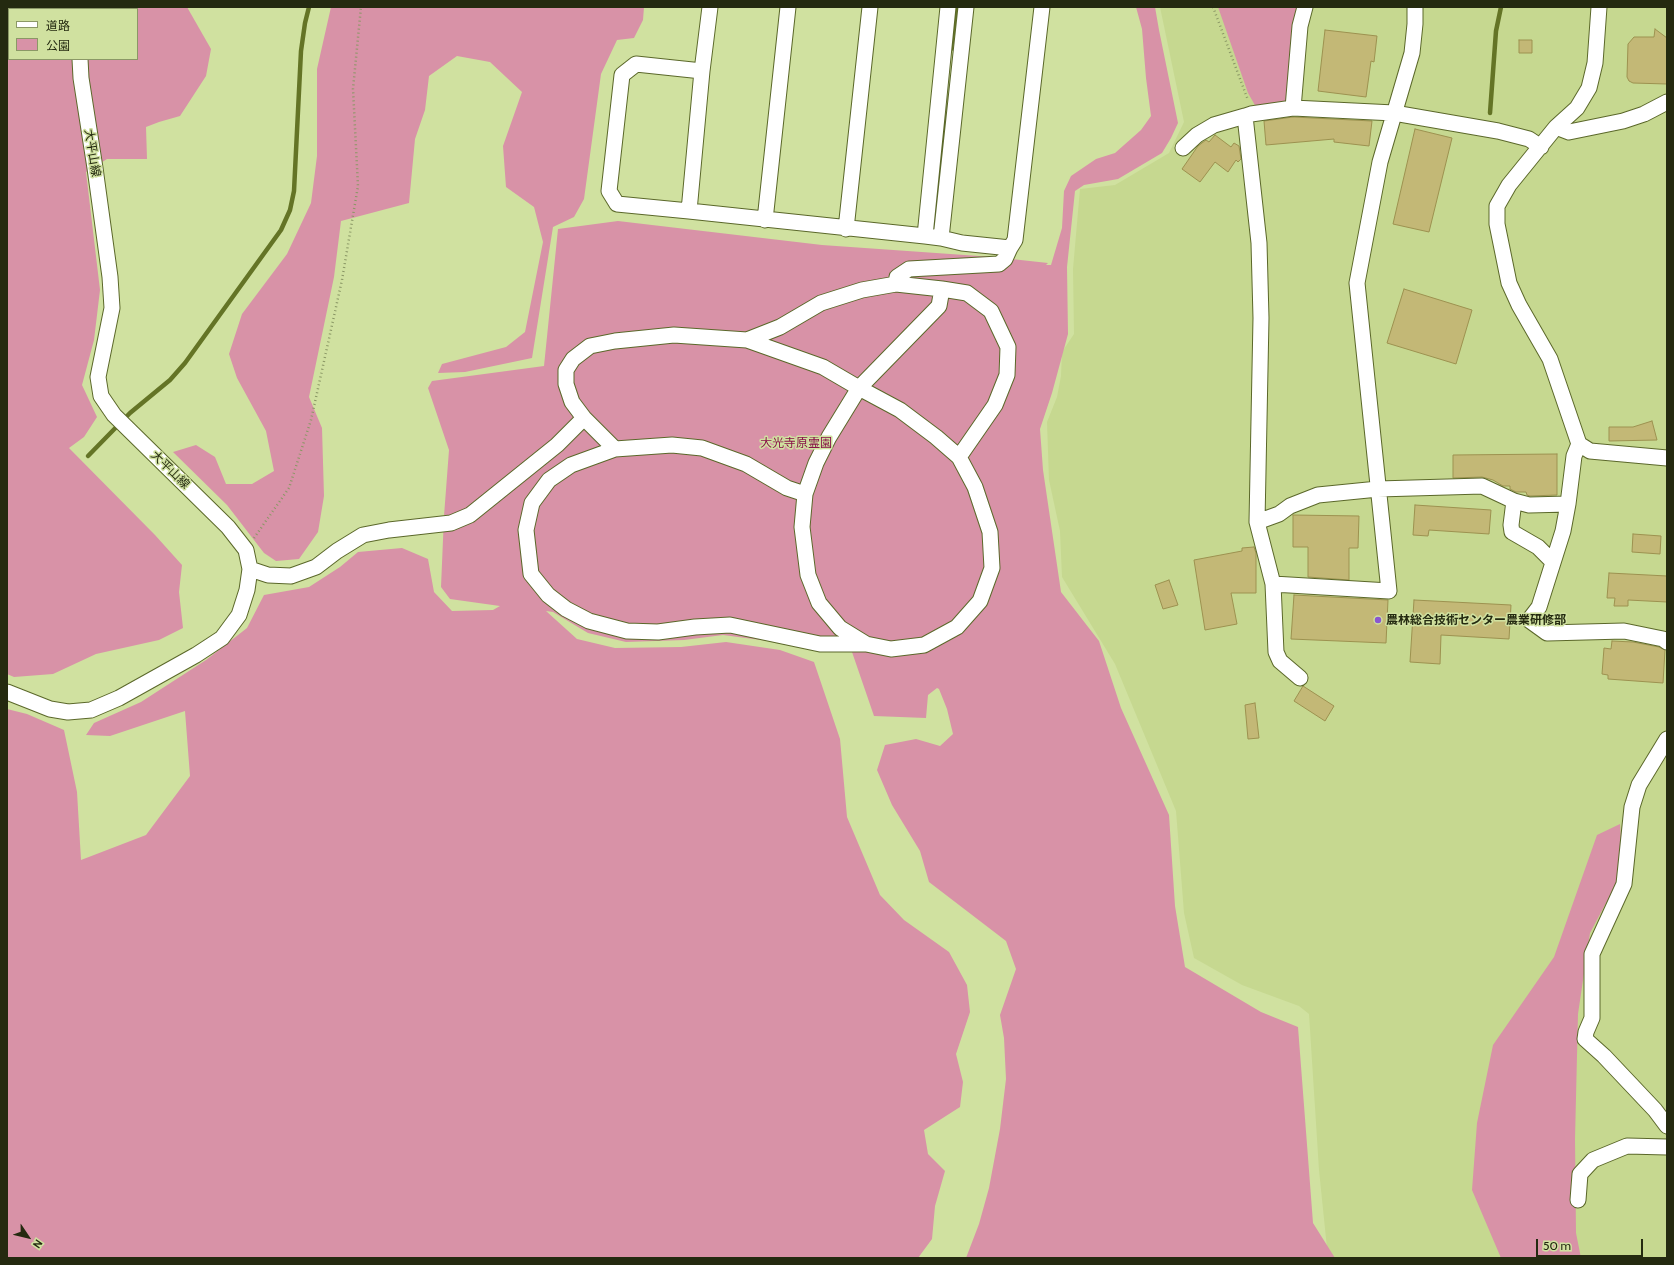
<!DOCTYPE html>
<html>
<head>
<meta charset="utf-8">
<style>
  body { margin:0 }
  #map { position:relative; width:1674px; height:1265px; overflow:hidden; background:#d0e1a0; font-family:Cabin,"Noto Sans JP",sans-serif }
  canvas { display:block }
  .frame { position:absolute; inset:0; border:8px solid #242a10; pointer-events:none }
  .legend { position:absolute; left:8px; top:8px; width:130px; height:52px; box-sizing:border-box; background:#d0e1a0; border:1px solid #8b9866; margin:0; padding:5px 7px; list-style:none; font-size:12px; color:#242a10 }
  .legend li { display:flex; align-items:center; gap:8px; height:20px }
  .legend b { width:20px; border:1px solid #8b9866 }
  .north { position:absolute; left:8px; top:1217px; width:40px; height:40px; -webkit-text-stroke:3px #d0e1a0; paint-order:stroke; rotate:125deg; font-size:11px; font-weight:700; line-height:16px; text-align:center; color:#242a10 }
  .north::after { content:''; display:block; margin:auto; width:14px; height:18px; background:#242a10; clip-path:polygon(50% 0,100% 100%,50% 72%,0 100%) }
  .scale { position:absolute; left:1536px; top:1239px; width:107px; height:18px; box-sizing:border-box; border:2px solid #242a10; border-top:0; padding-left:5px; font-size:12px; line-height:14px; white-space:nowrap; color:#242a10; -webkit-text-stroke:3px #d0e1a0; paint-order:stroke }
</style>
</head>
<body>
<div id="map">
<canvas width="1674" height="1265"></canvas>
<div class="frame"></div>
<ul class="legend">
<li><b style="height:5px;background:#fff"></b>道路</li>
<li><b style="height:11px;background:#d892a7"></b>公園</li>
</ul>
<div class="north">N</div>
<div class="scale">50 m</div>
</div>
<script>
const g = document.querySelector('canvas').getContext('2d');
g.lineJoin = 'round';
function fill(path, color) {
  g.fillStyle = color;
  g.fill(path, 'evenodd');
}
function toPath(rows) {
  const path = new Path2D();
  for (const r of rows) {
    path.moveTo(r[0], r[1]);
    for (let i = 2; i < r.length; i += 2) path.lineTo(r[i], r[i + 1]);
  }
  return path;
}
function stroke(path, color, width, dash) {
  g.strokeStyle = color;
  g.lineWidth = width;
  g.lineCap = dash ? 'butt' : 'round';
  g.setLineDash(dash || []);
  g.stroke(path);
}
function label(font, color, halo, rows, align = 'center') {
  g.font = font + ' Cabin,"Noto Sans JP",sans-serif';
  g.lineWidth = 3;
  g.setLineDash([]);
  g.textBaseline = 'middle';
  g.strokeStyle = halo;
  g.fillStyle = color;
  for (const [text, x, y, turn = 0] of rows) {
    g.save();
    g.translate(x, y);
    g.rotate((+turn || 0) * Math.PI / 180);
    g.textAlign = isNaN(turn) ? turn : align;
    if (halo) g.strokeText(text, 0, 0);
    g.fillText(text, 0, 0);
    g.restore();
  }
}
const built = toPath([
  [1160,7,1667,7,1667,1258,1328,1258,1319,1170,1309,1014,1299,1006,1242,985,1194,958,1184,913,1176,811,1115,664,1062,577,1060,531,1049,480,1047,422,1057,397,1061,376,1062,352,1074,334,1073,269,1080,189,1115,185,1169,153,1184,122]
]);
const green = toPath([
  [7,7,187,7,211,49,206,76,180,116,159,122,146,127,147,159,107,159,86,172,100,290,94,340,82,385,97,417,84,437,69,448,155,535,182,565,179,592,183,628,159,640,96,654,53,674,14,677,7,674],
  [9,9,137,9,137,59,9,59],
  [331,7,644,7,643,20,634,38,617,40,601,74,584,199,574,217,553,227,532,358,465,372,438,373,442,364,506,347,525,332,543,242,534,207,506,187,503,146,522,92,490,62,457,56,429,76,425,110,415,139,409,203,341,221,334,277,309,397,322,428,324,496,318,532,299,559,276,561,264,553,227,505,173,452,196,445,215,457,226,484,252,484,274,471,266,431,237,378,229,354,242,314,287,254,311,203,317,156,317,69],
  [1136,7,1155,7,1159,30,1178,123,1171,138,1162,153,1118,179,1084,185,1075,191,1067,267,1068,334,1052,393,1040,429,1043,470,1061,592,1099,641,1121,708,1169,815,1175,906,1185,967,1261,1012,1298,1027,1313,1223,1335,1258,966,1258,979,1224,989,1188,1000,1129,1006,1079,1004,1038,1000,1015,1016,969,1006,941,929,882,920,851,892,805,877,770,885,745,916,739,940,746,953,734,947,709,939,689,937,688,928,695,926,718,874,716,852,652,723,635,684,640,626,642,588,633,553,612,546,611,577,639,615,648,681,647,726,642,780,650,814,662,840,739,847,817,880,895,904,920,949,952,967,985,970,1012,956,1054,963,1082,960,1107,924,1130,928,1154,945,1171,935,1206,932,1239,918,1258,7,1258,7,709,27,714,64,730,77,792,81,860,146,835,190,776,185,711,110,736,86,735,94,723,141,702,206,660,247,628,264,595,309,587,340,567,358,552,402,548,428,559,434,592,452,611,493,610,500,606,450,599,441,587,444,516,449,450,428,388,432,381,544,366,558,229,618,221,822,245,993,257,1048,263,1046,265,1051,265,1062,228,1064,191,1071,176,1096,159,1115,153,1141,130,1151,116,1146,78,1142,29],
  [1218,7,1301,7,1289,97,1286,103,1256,107,1248,93],
  [1620,824,1623,871,1590,933,1578,1014,1575,1139,1576,1233,1581,1258,1501,1258,1472,1190,1477,1123,1493,1045,1554,957,1597,835]
]);
const stream = toPath([
  [951,49,956,7],
  [1490,113,1496,31,1501,7],
  [88,456,130,413,170,380,185,363,281,230,290,210,294,191,301,51,305,23,309,7]
]);
const building = toPath([
  [1655,29,1667,38,1667,84,1633,83,1629,81,1627,77,1628,44,1634,37,1654,37,1655,29],
  [1325,30,1377,36,1374,62,1371,61,1366,97,1318,91,1325,30],
  [1519,40,1532,40,1532,53,1519,53,1519,40],
  [1293,117,1372,121,1369,146,1334,142,1334,139,1266,145,1264,121,1293,117],
  [1415,129,1452,138,1429,232,1393,224,1415,129],
  [1215,135,1231,147,1234,143,1239,146,1241,159,1238,162,1236,160,1228,172,1215,162,1200,182,1182,169,1198,146,1206,140,1209,142,1215,135],
  [1404,289,1472,310,1456,364,1387,343,1404,289],
  [1652,421,1657,440,1609,441,1609,427,1633,427,1652,421],
  [1557,454,1557,495,1530,496,1527,495,1526,492,1516,492,1510,489,1510,486,1503,486,1493,480,1482,477,1453,478,1453,455,1557,454],
  [1415,505,1491,510,1489,534,1429,530,1428,536,1413,535,1415,505],
  [1293,515,1359,516,1358,548,1349,548,1349,580,1308,577,1308,547,1293,547,1293,515],
  [1633,534,1661,536,1660,554,1632,552,1633,534],
  [1254,547,1256,553,1256,593,1231,593,1237,624,1205,630,1194,560,1242,551,1242,548,1254,547],
  [1609,573,1667,576,1667,602,1628,600,1628,606,1614,606,1615,598,1607,598,1609,573],
  [1169,580,1178,605,1163,609,1155,585,1169,580],
  [1294,595,1388,600,1386,643,1291,639,1294,595],
  [1414,600,1511,605,1509,639,1441,635,1440,664,1410,662,1414,600],
  [1612,641,1633,642,1659,647,1665,650,1663,683,1608,679,1608,675,1602,674,1604,648,1611,649,1612,641],
  [1303,686,1334,706,1325,721,1294,701,1303,686],
  [1255,703,1259,738,1248,739,1245,705,1255,703]
]);
const path = toPath([
  [1213,7,1248,100],
  [254,538,289,488,311,420,342,280,358,186,353,89,361,7]
]);
const minor = toPath([
  [710,7,702,71,689,211,925,236,941,238,962,243,1010,248],
  [1599,7,1595,63,1589,88,1577,108,1556,127,1509,185,1497,206,1497,224,1509,283,1519,305,1550,359,1579,444,1590,451,1667,458],
  [80,9,80,7],
  [1293,108,1300,26,1305,7],
  [1556,127,1569,132,1623,121,1644,114,1667,102],
  [1183,148,1197,135,1214,125,1245,116],
  [689,211,617,204,609,191,622,75,636,64,702,71],
  [765,220,788,7],
  [846,229,870,7],
  [925,236,948,7],
  [941,238,966,7],
  [942,289,967,293,991,311,1008,347,1007,375,995,405,959,457],
  [747,340,780,327,821,303,862,290,896,284],
  [584,418,572,402,566,384,566,370,573,359,590,346,615,341,674,335,747,340,823,367,859,388,900,410,936,437,959,457,975,487,990,532,992,568,980,601,957,627,924,645,891,649,866,644,840,628,819,603,808,575,802,527,805,494,816,463,829,437,859,388,939,306,942,289,896,284,897,277,909,269,999,264,1005,259,1010,248,1015,240,1042,7],
  [615,449,571,465,549,480,532,503,526,530,531,574,548,595,566,609,589,621,627,631,658,632,695,627,730,625,820,644,866,644],
  [1514,501,1511,525,1512,532,1538,547,1553,562],
  [1568,504,1563,531,1539,607,1529,620,1547,633,1624,631,1663,639,1667,642],
  [1257,522,1279,514,1290,506,1318,495,1378,489,1482,486,1514,501,1529,505,1568,504,1574,456,1579,444],
  [250,569,268,575,291,576,316,567,337,551,363,535,389,530,451,523,470,515,557,445,584,418,615,449,672,445,702,448,746,464,787,488,805,494],
  [1273,584,1389,591,1357,283,1380,162,1412,53,1415,24,1415,7],
  [1300,678,1280,661,1276,652,1273,584,1257,522,1261,318,1259,243,1245,116,1251,114,1293,108,1394,113,1498,131,1529,139,1541,147],
  [7,692,50,709,68,712,91,710,119,698,196,655,222,638,239,615,247,590,250,569,246,550,228,527,114,415,101,396,98,377,112,308,110,277,95,168,81,78,80,59],
  [1667,739,1639,785,1632,807,1624,884,1592,954,1592,1018,1586,1032,1585,1039,1604,1056,1655,1110,1667,1126],
  [1578,1200,1580,1174,1593,1160,1627,1146,1667,1147]
]);
const markers = [
  [1378,620,4,"#8a57d0"]
];
const streetNames = [
  ["大平山線",92,153,81],
  ["大平山線",170,470,44]
];
const parkNames = [
  ["大光寺原霊園",796,443]
];
const poiNames = [
  ["農林総合技術センター農業研修部",1386,620]
];
fill(built, '#c6d890');
fill(green, '#d892a7');
stroke(stream, '#647426', 4.5);
fill(building, '#c3b876');
stroke(building, '#9d9250', 1);
stroke(minor, '#5b682a', 17);
stroke(path, '#8a9765', 2.5, [1, 3]);
stroke(minor, '#fff', 15);
for (const [x, y, r, color] of markers) {
  const dot = new Path2D();
  dot.arc(x, y, r, 0, 2 * Math.PI);
  g.fillStyle = color;
  g.fill(dot);
  stroke(dot, '#d0e1a0', 1.5);
}
label('12px', '#242a10', '#d0e1a0', streetNames);
label('12px', '#881048', '#d0e1a0', parkNames);
label('bold 12px', '#242a10', '#d0e1a0', poiNames, 'left');
</script>
</body>
</html>
